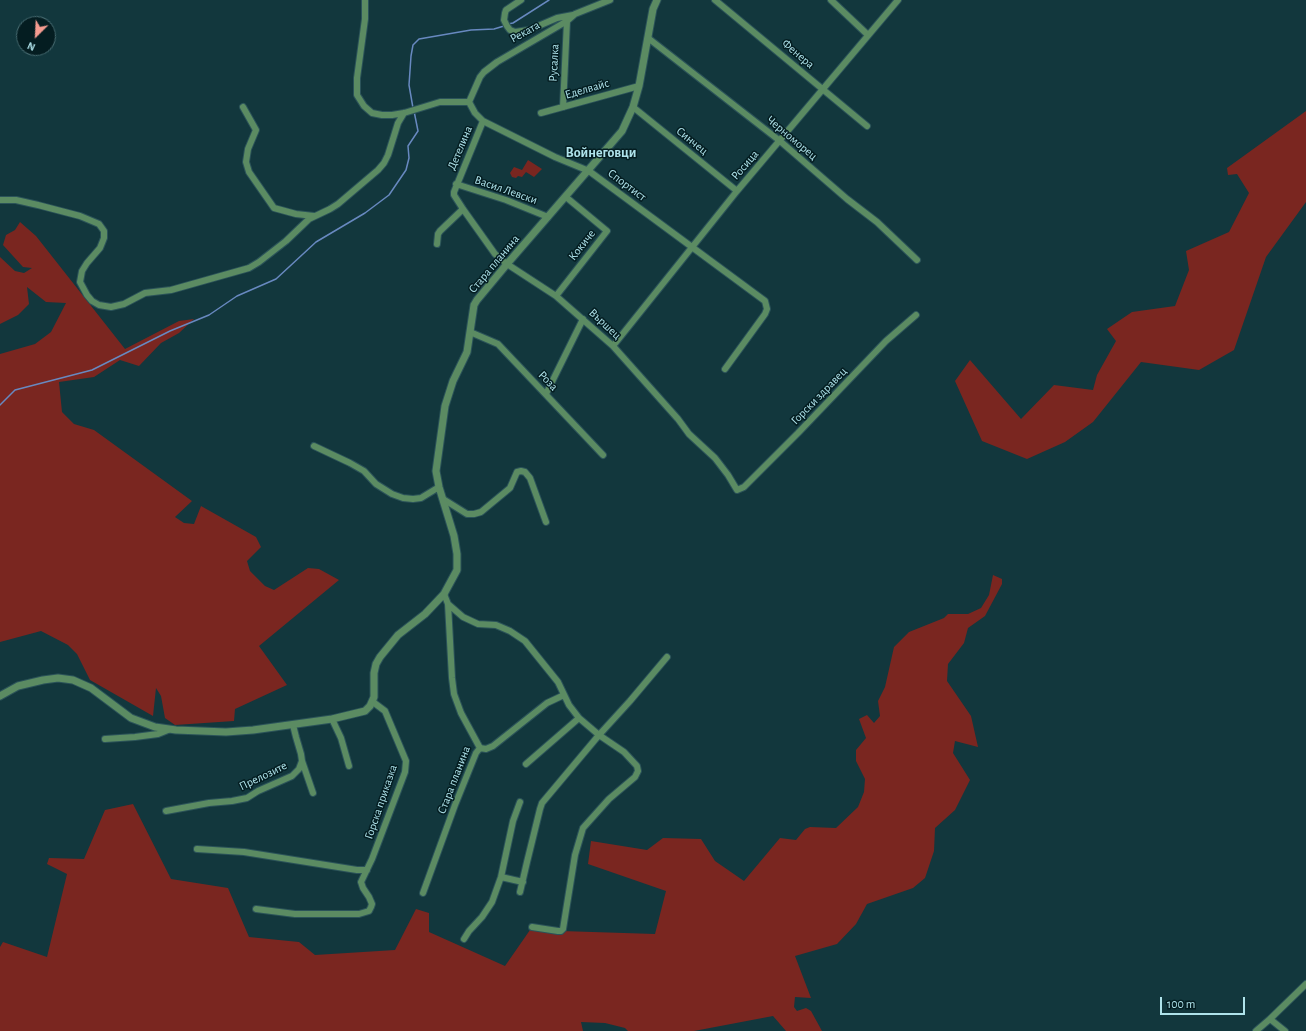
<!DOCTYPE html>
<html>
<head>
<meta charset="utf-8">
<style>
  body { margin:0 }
  #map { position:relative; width:1306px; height:1031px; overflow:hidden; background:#12373d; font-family:"Alegreya Sans",sans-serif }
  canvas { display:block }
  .north { position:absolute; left:16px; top:16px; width:40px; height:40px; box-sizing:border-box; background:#041d21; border:1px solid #486c72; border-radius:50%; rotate:204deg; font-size:11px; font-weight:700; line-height:16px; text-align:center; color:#afe3eb }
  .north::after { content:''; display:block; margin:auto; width:14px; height:18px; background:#f59c91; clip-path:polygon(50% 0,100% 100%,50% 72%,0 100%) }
  .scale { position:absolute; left:1160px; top:997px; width:85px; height:18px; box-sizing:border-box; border:2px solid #afe3eb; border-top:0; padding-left:5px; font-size:12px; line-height:14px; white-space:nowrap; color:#afe3eb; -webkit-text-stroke:3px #041d21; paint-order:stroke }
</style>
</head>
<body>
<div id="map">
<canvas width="1306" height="1031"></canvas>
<div class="north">N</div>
<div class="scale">100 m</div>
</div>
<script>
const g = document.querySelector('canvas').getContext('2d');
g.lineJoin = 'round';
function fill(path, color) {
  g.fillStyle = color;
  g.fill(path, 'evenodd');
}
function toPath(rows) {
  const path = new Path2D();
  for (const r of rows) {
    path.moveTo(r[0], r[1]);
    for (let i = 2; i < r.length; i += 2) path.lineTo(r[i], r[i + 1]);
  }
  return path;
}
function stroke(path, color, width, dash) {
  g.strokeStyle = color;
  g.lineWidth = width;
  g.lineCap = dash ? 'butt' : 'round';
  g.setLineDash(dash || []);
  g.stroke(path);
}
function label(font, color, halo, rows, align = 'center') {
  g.font = font + ' "Alegreya Sans",sans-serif';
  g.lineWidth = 3;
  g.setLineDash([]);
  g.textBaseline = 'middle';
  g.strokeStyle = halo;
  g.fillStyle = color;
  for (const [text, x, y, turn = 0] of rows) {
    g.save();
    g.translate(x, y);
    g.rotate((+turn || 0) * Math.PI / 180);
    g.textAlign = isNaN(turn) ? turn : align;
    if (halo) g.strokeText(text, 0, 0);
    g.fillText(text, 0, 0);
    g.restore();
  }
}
const green = toPath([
  [1306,111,1306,202,1266,257,1234,350,1199,370,1141,362,1093,422,1065,442,1027,459,982,441,955,381,970,360,1021,419,1054,385,1093,390,1097,375,1116,341,1107,329,1132,312,1175,306,1189,270,1186,251,1229,232,1249,193,1237,174,1228,175,1227,168],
  [528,160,542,169,534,177,526,172,522,177,518,176,516,178,512,177,510,173,514,167,522,170],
  [20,222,36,236,125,349,179,321,194,319,179,333,161,343,139,366,120,360,94,377,59,382,62,412,74,424,94,430,192,501,175,517,184,523,194,524,201,506,256,537,261,547,247,561,250,571,265,586,274,590,308,568,319,569,339,580,259,646,287,685,235,709,234,721,175,725,165,718,161,696,156,688,153,716,90,680,77,654,68,645,41,631,0,642,0,354,35,344,51,332,66,303,46,302,27,287,29,304,18,315,0,324,0,257,15,271,24,273,32,268,23,267,3,245,6,235,15,230],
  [993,575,1002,579,1002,584,985,616,968,628,964,643,948,664,947,681,971,716,978,747,955,741,953,753,970,780,955,810,935,828,934,851,925,878,913,888,867,904,856,924,837,944,795,956,811,998,795,997,794,1007,797,1011,806,1008,811,1011,822,1031,786,1031,773,1016,694,1031,628,1031,625,1028,605,1023,581,1022,583,1031,0,1031,0,947,3,942,47,957,67,874,47,864,49,858,84,859,105,810,133,804,171,879,228,888,249,937,299,942,315,955,395,950,416,909,429,913,429,932,505,966,530,930,655,934,666,891,588,864,591,841,647,850,663,838,701,839,715,861,744,881,780,838,796,840,805,829,810,827,836,828,858,807,864,792,865,779,856,761,856,750,866,738,859,719,867,715,874,723,880,716,878,701,885,687,894,647,909,632,944,618,948,614,968,614,981,608,989,595]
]);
const stream = toPath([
  [508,24,513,23,549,0],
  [413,108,409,85,411,56,413,45,419,39,471,30,494,29,504,26],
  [0,405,15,390,92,370,170,331,209,315,237,296,276,279,316,242,365,213,389,195,406,170,409,158,408,146,418,131,414,111]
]);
const minor = toPath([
  [365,0,365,19,357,78,357,95,364,106,372,113,382,115,392,115,404,113,440,102,469,102],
  [521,0,506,10,505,13,504,20,507,26,510,30,515,32,529,30,557,18,573,15],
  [715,0,867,126],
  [831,0,868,35],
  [648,38,780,141,847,199,877,222,917,260],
  [469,102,475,113,483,121,555,157,589,171,765,301,767,309,765,314,725,369],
  [469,102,480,77,484,72,497,62,567,21,575,14,610,0],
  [243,107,256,130,248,149,246,162,249,172,274,208,296,214,314,216],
  [563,107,567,21],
  [633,107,737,191],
  [541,113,639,86],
  [483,121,454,192,454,195,463,209,495,254,507,264,556,296,613,346,678,419,689,434,715,458,728,475,737,490,744,487,798,433,886,341,916,315],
  [456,184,506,200,548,217],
  [0,200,16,200,38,205,80,216,99,224,104,231,104,238,100,248,87,263,82,271,80,282,87,295,92,301,99,305,111,307,124,304,145,293,171,290,249,268,259,262,286,241,309,219,330,209,338,204,378,170,384,163,388,155,398,123,404,113],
  [437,244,438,234,440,231,463,209],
  [556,296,607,231,566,197],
  [470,332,498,344,603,455],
  [613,346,737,191,898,0],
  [546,394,583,319],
  [314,446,350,463,364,471,376,484,392,494,403,498,413,499,421,498,439,487],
  [443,499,467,514,474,514,481,512,510,488,517,472,521,471,525,472,530,478,546,522],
  [444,594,448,604,463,617,478,624,496,625,510,631,525,641,558,682,569,705,579,718,599,735,624,752,637,766,638,771,635,777,609,799,583,828,575,855,563,929,561,931,558,931,532,927],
  [448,604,452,678,454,694,461,713,480,748],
  [332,719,341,738,349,766],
  [105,739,135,737,158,734,168,730],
  [480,748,486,749,493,746,547,703,564,695],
  [302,761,313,793],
  [526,764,579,718],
  [166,811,209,803,232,801,247,798,258,791,292,776,299,769,302,761,301,754,296,737,293,725],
  [197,849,244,852,357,870,367,870],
  [501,877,523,882],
  [520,892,527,862,540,809,542,803,599,735,630,701,667,657],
  [423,893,455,805,476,753,480,748],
  [256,909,295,914,359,914,369,911,371,907,372,904,369,897,363,888,361,882,372,859,405,772,406,761,385,711,373,702],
  [464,939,469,931,482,917,492,902,501,877,513,821,520,802],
  [1270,1019,1285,1031],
  [1256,1031,1270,1019,1306,984]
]);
const tertiary = toPath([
  [0,696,18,686,43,680,58,678,73,680,91,688,131,718,155,727,176,730,226,732,253,730,332,719,365,711,370,706,374,697,374,673,376,664,380,657,398,635,425,614,444,594,457,570,457,554,454,536,439,487,436,471,445,406,453,381,467,352,474,305,477,300,507,264,622,131,633,107,639,86,653,9,657,0]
]);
const streetNames = [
  ["Реката",525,32,-29],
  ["Фенера",798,54,40],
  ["Русалка",554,63,-87],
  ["Еделвайс",587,89,-16],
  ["Черноморец",792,138,40],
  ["Синчец",692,141,39],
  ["Детелина",460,148,-67],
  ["Росица",745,165,-49],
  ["Спортист",627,185,37],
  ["Васил Левски",506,190,19],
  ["Кокиче",582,245,-52],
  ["Стара планина",494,264,-50],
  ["Вършец",605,324,43],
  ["Роза",548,381,46],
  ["Горски здравец",819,396,-46],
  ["Прелозите",263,776,-26],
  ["Стара планина",454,780,-69],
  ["Горска приказка",381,802,-71]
];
const quarterNames = [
  ["Войнеговци",601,153]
];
fill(green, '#7a2620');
stroke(stream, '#6889c0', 1.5);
stroke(minor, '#2b5359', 8);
stroke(tertiary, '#2b5359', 9);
stroke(minor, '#5b8b62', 6);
stroke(tertiary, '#5b8b62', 7);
label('12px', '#afe3eb', '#041d21', streetNames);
label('bold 14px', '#afe3eb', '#041d21', quarterNames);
</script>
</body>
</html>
